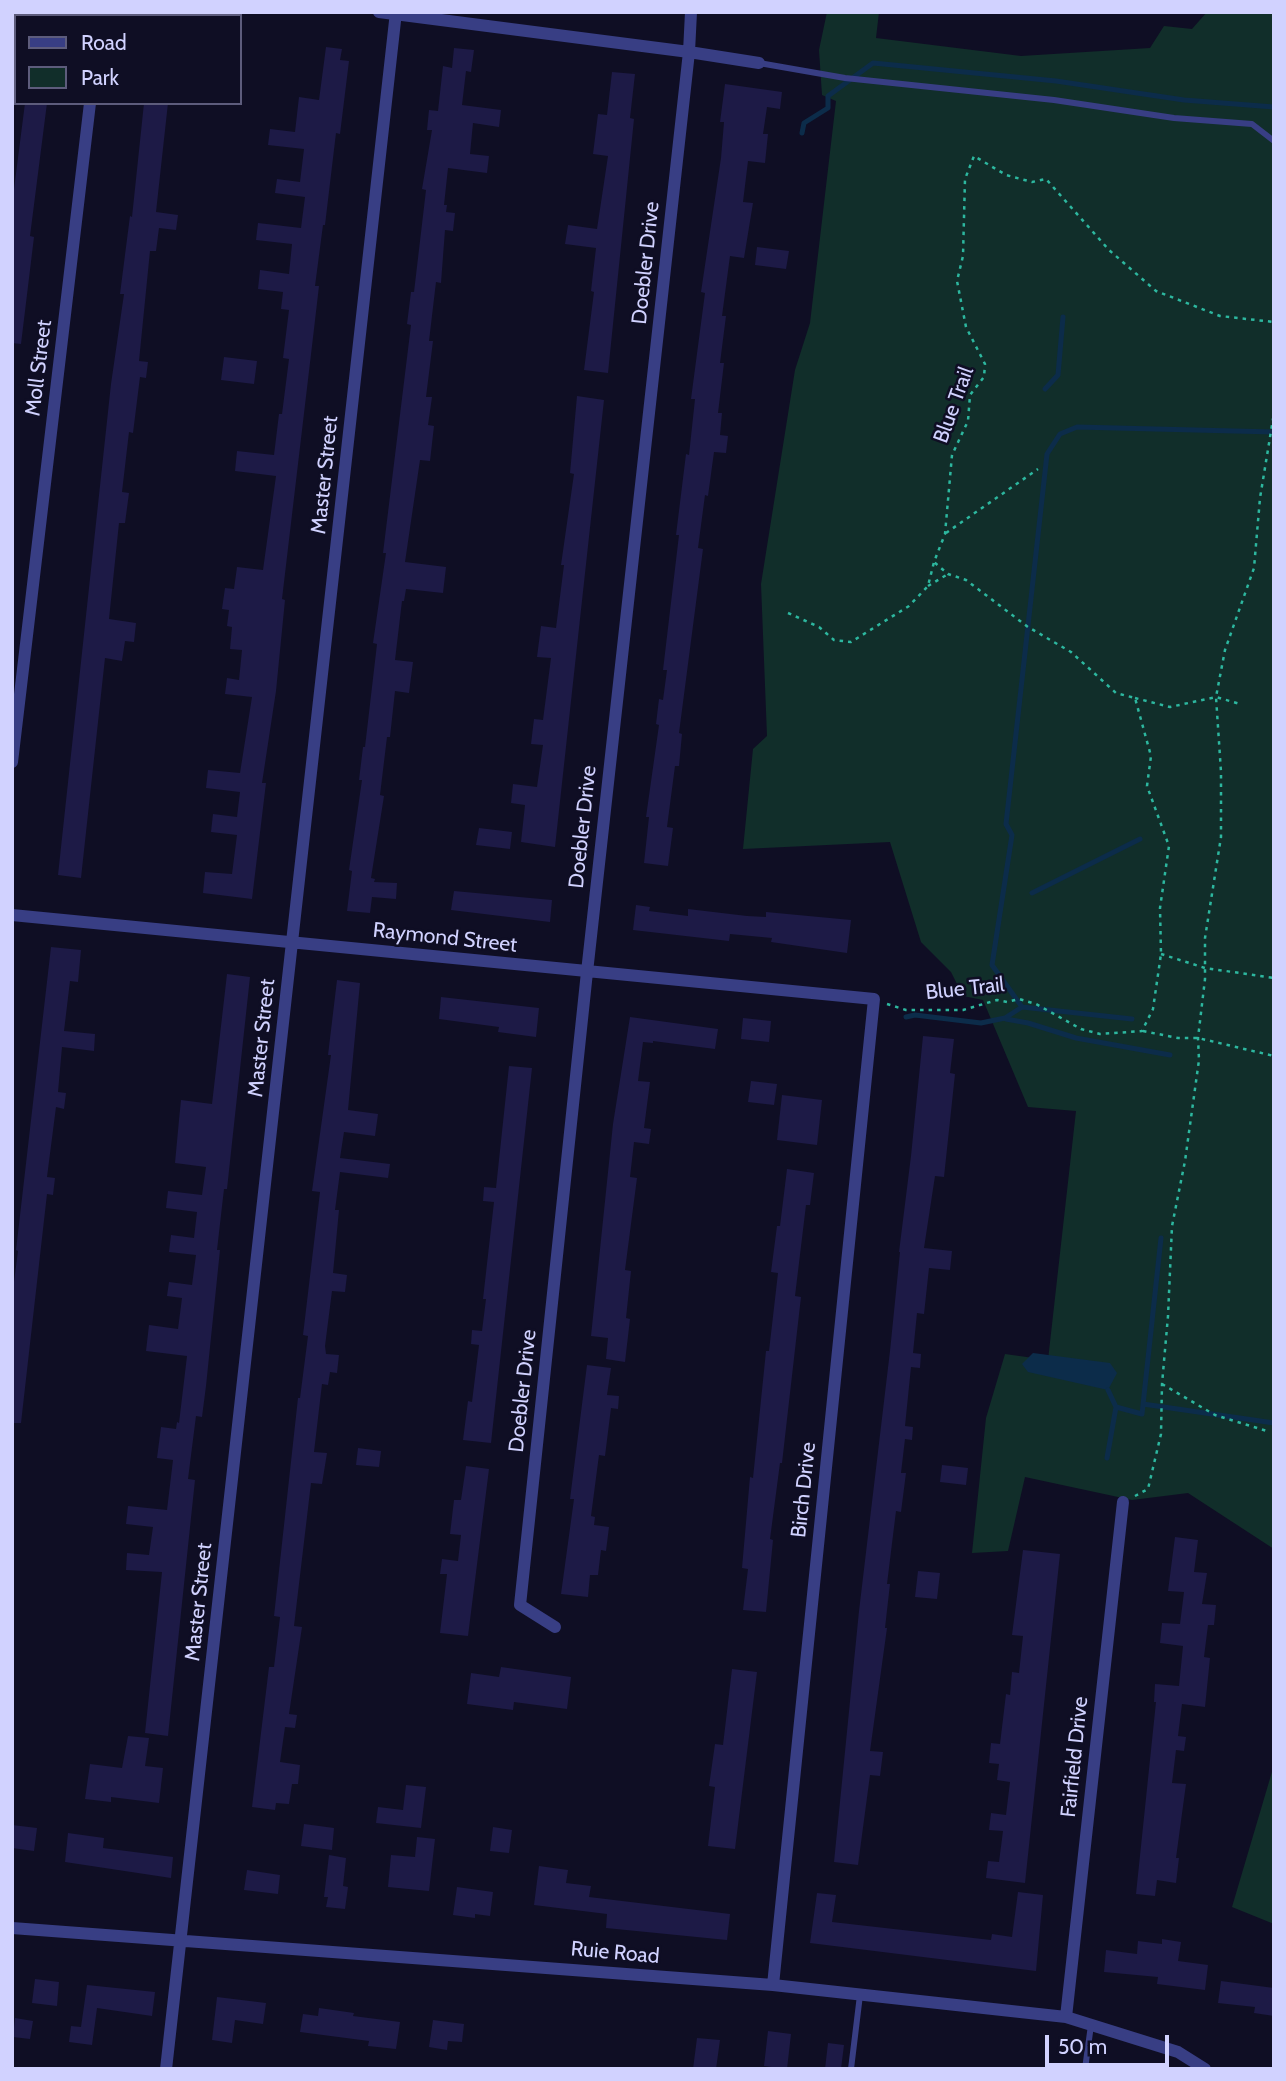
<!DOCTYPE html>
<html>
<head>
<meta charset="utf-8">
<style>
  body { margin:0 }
  #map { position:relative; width:1286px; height:2081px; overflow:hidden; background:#0f0e24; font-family:Cabin,sans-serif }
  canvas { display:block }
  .frame { position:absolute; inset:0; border:14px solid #d1d2ff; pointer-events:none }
  .legend { position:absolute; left:14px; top:14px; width:228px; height:91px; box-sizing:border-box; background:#0f0e24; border:2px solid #5d5c7c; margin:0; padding:9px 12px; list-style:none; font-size:21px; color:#d1d2ff }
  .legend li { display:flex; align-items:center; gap:14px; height:35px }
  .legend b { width:35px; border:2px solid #5d5c7c }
  .scale { position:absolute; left:1045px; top:2035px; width:124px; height:32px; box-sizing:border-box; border:4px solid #d1d2ff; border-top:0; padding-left:9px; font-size:21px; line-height:24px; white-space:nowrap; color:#d1d2ff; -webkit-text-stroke:5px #0f0e24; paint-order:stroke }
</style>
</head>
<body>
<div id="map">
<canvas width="1286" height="2081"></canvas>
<div class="frame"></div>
<ul class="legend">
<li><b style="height:9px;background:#383e84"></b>Road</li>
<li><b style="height:19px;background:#112e2a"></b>Park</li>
</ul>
<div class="scale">50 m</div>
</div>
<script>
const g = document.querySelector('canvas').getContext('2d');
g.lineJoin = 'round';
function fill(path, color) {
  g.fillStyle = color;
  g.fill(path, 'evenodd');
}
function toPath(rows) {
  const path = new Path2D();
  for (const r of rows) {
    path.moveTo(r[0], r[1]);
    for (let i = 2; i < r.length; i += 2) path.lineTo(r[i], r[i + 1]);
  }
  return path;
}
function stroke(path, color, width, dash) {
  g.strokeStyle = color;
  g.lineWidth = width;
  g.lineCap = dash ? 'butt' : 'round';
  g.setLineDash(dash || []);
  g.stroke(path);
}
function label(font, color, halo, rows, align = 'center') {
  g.font = font + ' Cabin,sans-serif';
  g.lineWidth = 5;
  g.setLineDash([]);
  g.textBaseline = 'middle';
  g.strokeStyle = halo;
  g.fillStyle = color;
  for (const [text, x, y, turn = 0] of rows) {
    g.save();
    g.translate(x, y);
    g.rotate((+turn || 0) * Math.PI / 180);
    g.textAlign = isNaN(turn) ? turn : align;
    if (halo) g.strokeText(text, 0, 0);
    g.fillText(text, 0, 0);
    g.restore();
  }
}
const green = toPath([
  [827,12,879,12,876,38,1021,56,1150,48,1164,26,1192,29,1207,12,1274,12,1274,1549,1188,1493,1132,1500,1025,1477,1008,1551,972,1553,986,1418,1005,1354,1048,1360,1076,1111,1028,1107,983,1000,963,996,951,972,921,942,890,842,743,849,753,749,767,736,761,584,795,370,810,323,836,101,822,95,819,50],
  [1274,1765,1274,1924,1232,1907]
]);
const water = toPath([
  [1033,1353,1110,1363,1117,1373,1108,1390,1028,1372,1022,1364]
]);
const stream = toPath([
  [802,133,804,123,828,108,828,96,873,63,1056,81,1184,100,1274,107],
  [1045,389,1058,375,1063,317],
  [1032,893,1140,839],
  [1022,1007,992,965,1012,835,1006,824,1047,454,1060,434,1077,427,1274,432],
  [906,1017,915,1015,981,1023,1005,1018,1022,1007,1132,1019],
  [1006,1019,1028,1023,1076,1038,1170,1055],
  [1108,1390,1116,1407],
  [1143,1404,1274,1423],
  [1107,1458,1116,1407,1142,1414,1161,1238]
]);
const building = toPath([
  [326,47,342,49,340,60,349,61,340,134,336,133,325,225,323,225,315,286,319,286,314,329,282,599,285,600,276,691,262,783,266,783,252,899,203,893,205,872,232,874,237,835,211,832,213,814,237,817,240,792,206,788,208,770,240,773,252,697,225,694,227,678,239,680,242,650,230,649,232,627,227,626,229,610,222,609,225,588,234,589,237,567,263,570,276,476,235,471,237,451,274,455,279,414,282,414,289,359,283,358,289,310,281,309,283,292,258,289,260,270,289,274,292,244,256,240,258,223,301,228,305,197,275,193,277,179,300,182,304,149,268,145,270,129,295,132,299,97,319,100],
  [454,48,474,50,471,72,466,71,462,105,501,110,499,127,473,123,470,154,489,156,487,173,448,168,444,205,447,205,446,212,455,213,453,231,445,230,441,283,436,282,429,341,433,341,426,397,432,397,428,425,434,426,430,461,420,460,405,562,446,567,443,593,406,589,404,601,402,601,395,660,413,662,409,693,395,691,390,737,387,737,380,795,384,796,371,878,375,879,374,882,397,883,396,899,372,897,370,913,347,911,352,871,349,870,362,780,359,780,363,747,365,747,377,644,373,643,386,553,383,553,411,325,407,324,411,292,414,292,426,190,422,189,432,130,427,130,429,110,438,111,443,66,452,68],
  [612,72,635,74,630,118,634,119,608,373,584,370,594,292,591,291,596,248,565,244,568,225,597,229,608,156,593,154,598,114,607,115],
  [725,84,782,92,780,109,767,107,763,134,768,134,765,163,748,161,743,202,753,203,744,258,730,256,722,316,726,316,720,363,724,363,718,413,722,413,720,435,728,436,726,453,714,452,708,496,705,495,698,548,703,549,679,733,682,734,679,766,675,766,667,827,673,828,668,866,644,863,649,817,646,817,659,725,656,724,659,699,663,700,667,670,663,670,679,535,676,535,686,454,689,455,695,399,691,399,705,293,701,292,721,158,724,122,720,122],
  [25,103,47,103,30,236,34,237,21,344,12,343,12,189,14,189],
  [144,103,168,103,156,212,178,215,176,230,159,228,156,251,150,251,139,361,148,362,146,378,140,377,133,433,129,432,122,492,129,493,125,523,119,523,109,619,136,623,134,642,125,641,122,661,105,658,81,878,58,875,111,384,124,294,120,294,126,247,130,216,132,217],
  [757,247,789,251,786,269,755,265],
  [224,357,257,361,254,384,221,380],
  [577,396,604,400,555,847,521,842,525,805,511,803,513,784,537,787,543,745,531,744,534,719,543,720,551,658,537,657,541,626,556,628,564,565,561,565,574,474,570,473],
  [479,828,512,832,510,849,476,845],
  [454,891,552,900,550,922,451,910],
  [636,905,650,907,649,911,688,916,688,909,747,916,766,917,766,912,851,920,847,953,771,942,772,938,730,934,729,941,633,930],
  [51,947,81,950,78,982,70,981,64,1031,95,1034,94,1051,62,1047,58,1092,66,1093,64,1109,56,1107,47,1177,55,1178,53,1195,47,1194,21,1423,12,1423,12,1297,18,1251,16,1250],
  [227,974,250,977,227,1189,224,1189,217,1250,220,1250,206,1386,202,1417,196,1416,188,1479,195,1480,168,1736,145,1733,162,1572,126,1570,127,1553,149,1555,153,1527,126,1524,128,1506,167,1510,173,1460,157,1458,161,1427,176,1429,177,1422,179,1423,187,1356,146,1351,149,1325,178,1329,182,1298,167,1296,169,1282,192,1285,196,1255,169,1252,171,1235,194,1238,197,1212,166,1208,168,1191,202,1195,206,1167,175,1163,179,1120,181,1100,212,1104],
  [337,980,360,983,348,1110,378,1114,375,1136,344,1132,340,1158,390,1164,388,1178,340,1172,335,1210,339,1210,333,1273,347,1275,345,1292,332,1291,325,1346,326,1354,339,1355,337,1373,330,1372,328,1385,322,1384,314,1452,327,1453,322,1484,311,1483,294,1626,302,1627,289,1714,297,1715,295,1728,285,1727,280,1762,300,1765,298,1784,292,1784,289,1804,276,1803,275,1810,252,1807,269,1667,274,1667,280,1617,274,1616,298,1398,300,1398,308,1336,303,1335,320,1192,312,1191,331,1055,328,1055],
  [441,997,539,1008,536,1037,498,1032,499,1027,439,1019],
  [630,1017,718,1029,715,1049,653,1041,653,1043,643,1042,638,1081,650,1082,644,1128,651,1129,649,1144,634,1142,630,1177,637,1178,625,1270,631,1271,626,1318,630,1319,625,1362,606,1359,608,1338,591,1336,613,1124],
  [743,1018,771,1021,769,1042,741,1039],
  [923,1036,954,1039,950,1073,955,1074,944,1177,935,1176,924,1248,952,1251,950,1270,929,1268,924,1314,917,1313,913,1353,921,1354,920,1368,911,1367,905,1426,913,1427,912,1440,905,1439,901,1473,906,1473,901,1512,896,1511,887,1584,890,1584,885,1628,887,1628,870,1751,883,1752,880,1776,870,1775,858,1865,834,1862,859,1611,890,1351,900,1252,899,1252,911,1156],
  [509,1066,532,1068,491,1443,463,1440,468,1401,472,1402,479,1345,471,1344,472,1330,482,1331,486,1299,483,1299,494,1202,483,1201,484,1187,496,1188],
  [751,1081,777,1084,774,1105,748,1102],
  [782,1095,822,1100,817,1145,777,1140],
  [787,1169,814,1173,810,1205,806,1205,795,1296,801,1297,782,1463,780,1463,770,1539,773,1540,766,1612,743,1610,748,1569,742,1568,750,1477,753,1478,766,1351,769,1351,778,1273,771,1272,777,1226,780,1226],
  [587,1365,611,1368,607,1395,619,1396,618,1409,611,1408,605,1456,599,1455,591,1516,595,1517,594,1525,609,1527,606,1551,601,1550,598,1575,590,1575,588,1597,561,1594,574,1499,570,1499],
  [358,1448,381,1451,379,1467,356,1465],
  [942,1465,968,1468,966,1485,940,1482],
  [466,1466,489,1469,468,1636,440,1633,447,1574,440,1574,442,1559,458,1561,461,1535,450,1534,454,1500,461,1500],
  [1175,1537,1198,1540,1194,1572,1207,1573,1202,1604,1216,1605,1214,1625,1208,1625,1204,1657,1210,1658,1205,1707,1182,1704,1178,1736,1186,1737,1184,1751,1176,1750,1172,1783,1186,1784,1176,1858,1179,1858,1176,1883,1157,1880,1155,1896,1136,1894,1156,1702,1154,1702,1155,1684,1179,1686,1183,1646,1160,1643,1162,1623,1180,1624,1184,1592,1168,1591],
  [1023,1550,1060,1554,1025,1883,986,1878,988,1861,999,1862,1003,1831,989,1830,991,1813,1006,1815,1010,1782,997,1780,999,1764,989,1763,991,1743,1000,1744,1006,1694,1010,1695,1012,1672,1019,1673,1023,1636,1012,1635],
  [918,1571,940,1573,937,1599,915,1597],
  [501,1667,571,1677,567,1709,514,1702,513,1710,467,1704,471,1673,499,1677],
  [732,1669,757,1672,735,1849,708,1846,715,1787,709,1786,715,1744,723,1745],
  [128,1736,149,1738,145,1766,163,1768,159,1803,111,1797,111,1802,85,1799,90,1764,122,1768],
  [406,1785,426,1787,421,1828,376,1823,378,1807,403,1810],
  [304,1824,334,1828,332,1850,301,1846],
  [12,1825,37,1828,34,1851,12,1848],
  [493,1827,512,1830,509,1853,490,1851],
  [68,1833,104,1838,103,1848,173,1857,171,1878,65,1862],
  [417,1837,435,1839,429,1891,388,1887,391,1855,415,1857],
  [329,1855,346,1858,343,1886,348,1887,345,1909,326,1907,328,1897,324,1897],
  [539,1866,568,1870,566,1883,591,1886,589,1897,730,1914,727,1940,606,1928,607,1914,534,1905],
  [247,1870,280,1875,278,1894,244,1890],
  [457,1887,493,1892,490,1916,475,1914,475,1918,453,1915],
  [1018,1892,1043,1895,1036,1971,810,1943,817,1893,836,1895,832,1922,991,1940,992,1934,1012,1937],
  [1162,1939,1181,1942,1178,1961,1208,1965,1205,1990,1157,1984,1158,1977,1104,1972,1106,1950,1137,1954,1138,1941,1162,1944],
  [35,1979,59,1982,57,2006,32,2003],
  [1221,1981,1274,1988,1274,2016,1254,2013,1255,2007,1218,2003],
  [87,1985,155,1992,152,2016,97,2008,92,2045,69,2042,71,2026,81,2027],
  [217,1997,266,2003,263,2024,235,2020,232,2043,212,2040],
  [319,2008,354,2013,353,2016,400,2022,396,2049,368,2046,369,2041,300,2032,303,2014,318,2016],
  [15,2018,33,2021,30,2039,13,2037],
  [433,2020,464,2024,462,2042,448,2041,447,2050,429,2047],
  [768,2031,791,2034,787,2069,764,2066],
  [697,2038,720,2040,716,2069,693,2069],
  [828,2043,844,2045,841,2069,825,2069]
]);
const path = toPath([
  [946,533,1038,469],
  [928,586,948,574],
  [788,613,819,627,834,640,851,642,909,606,928,586,934,562],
  [1135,698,1170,707,1216,697,1240,704],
  [1161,954,1205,968,1274,978],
  [887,1004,906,1010,963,1010,997,1000,1007,1002,1019,999,1036,1004,1081,1029,1100,1034,1142,1031,1153,1009,1161,954,1160,908,1169,846,1147,786,1151,756,1135,698,1116,693,1071,652,1028,627,966,580,948,574,934,562,945,534,952,455,968,421,970,395,984,377,985,364,966,327,957,281,963,256,965,179,974,156,1006,175,1032,182,1046,179,1109,250,1156,291,1220,316,1274,322],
  [1143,1031,1178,1038,1198,1038,1274,1056],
  [1162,1384,1215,1415,1270,1432],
  [1135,1496,1148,1489,1161,1434,1162,1384,1168,1316,1172,1226,1185,1161,1199,1060,1198,1038,1205,979,1205,938,1221,837,1221,772,1216,697,1225,650,1254,568,1260,498,1274,413]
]);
const lane = toPath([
  [759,63,845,78,1054,100,1174,118,1252,124,1274,141],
  [851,2069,860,1995],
  [1085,2069,1091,2025]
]);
const street = toPath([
  [379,12,689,52,759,63],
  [100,16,101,12],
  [12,762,90,103],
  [12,915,874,999,773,1985],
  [555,1627,520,1605,587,972,689,52,691,12],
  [12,1928,773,1985,1066,2017,1178,2052,1205,2069],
  [1066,2017,1123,1502],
  [166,2069,396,12]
]);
const streetNames = [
  ["Doebler Drive",646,263,-84],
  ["Moll Street",39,368,-83],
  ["Blue Trail",954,405,-70],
  ["Master Street",325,475,-84],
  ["Doebler Drive",583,827,-84],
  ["Raymond Street",445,938,6],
  ["Blue Trail",965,989,-6],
  ["Master Street",262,1038,-84],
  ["Doebler Drive",523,1391,-84],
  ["Birch Drive",804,1490,-84],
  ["Master Street",199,1602,-84],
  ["Fairfield Drive",1075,1757,-84],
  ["Ruie Road",615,1953,5]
];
fill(green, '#112e2a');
fill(water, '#0c2c4a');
stroke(stream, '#0c2c4a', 5);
fill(building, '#1d1a46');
stroke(path, '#2db79f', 2.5, [3.5, 5]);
stroke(lane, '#383e84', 6);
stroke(street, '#383e84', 12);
label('21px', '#d1d2ff', '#0f0e24', streetNames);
</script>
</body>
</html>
